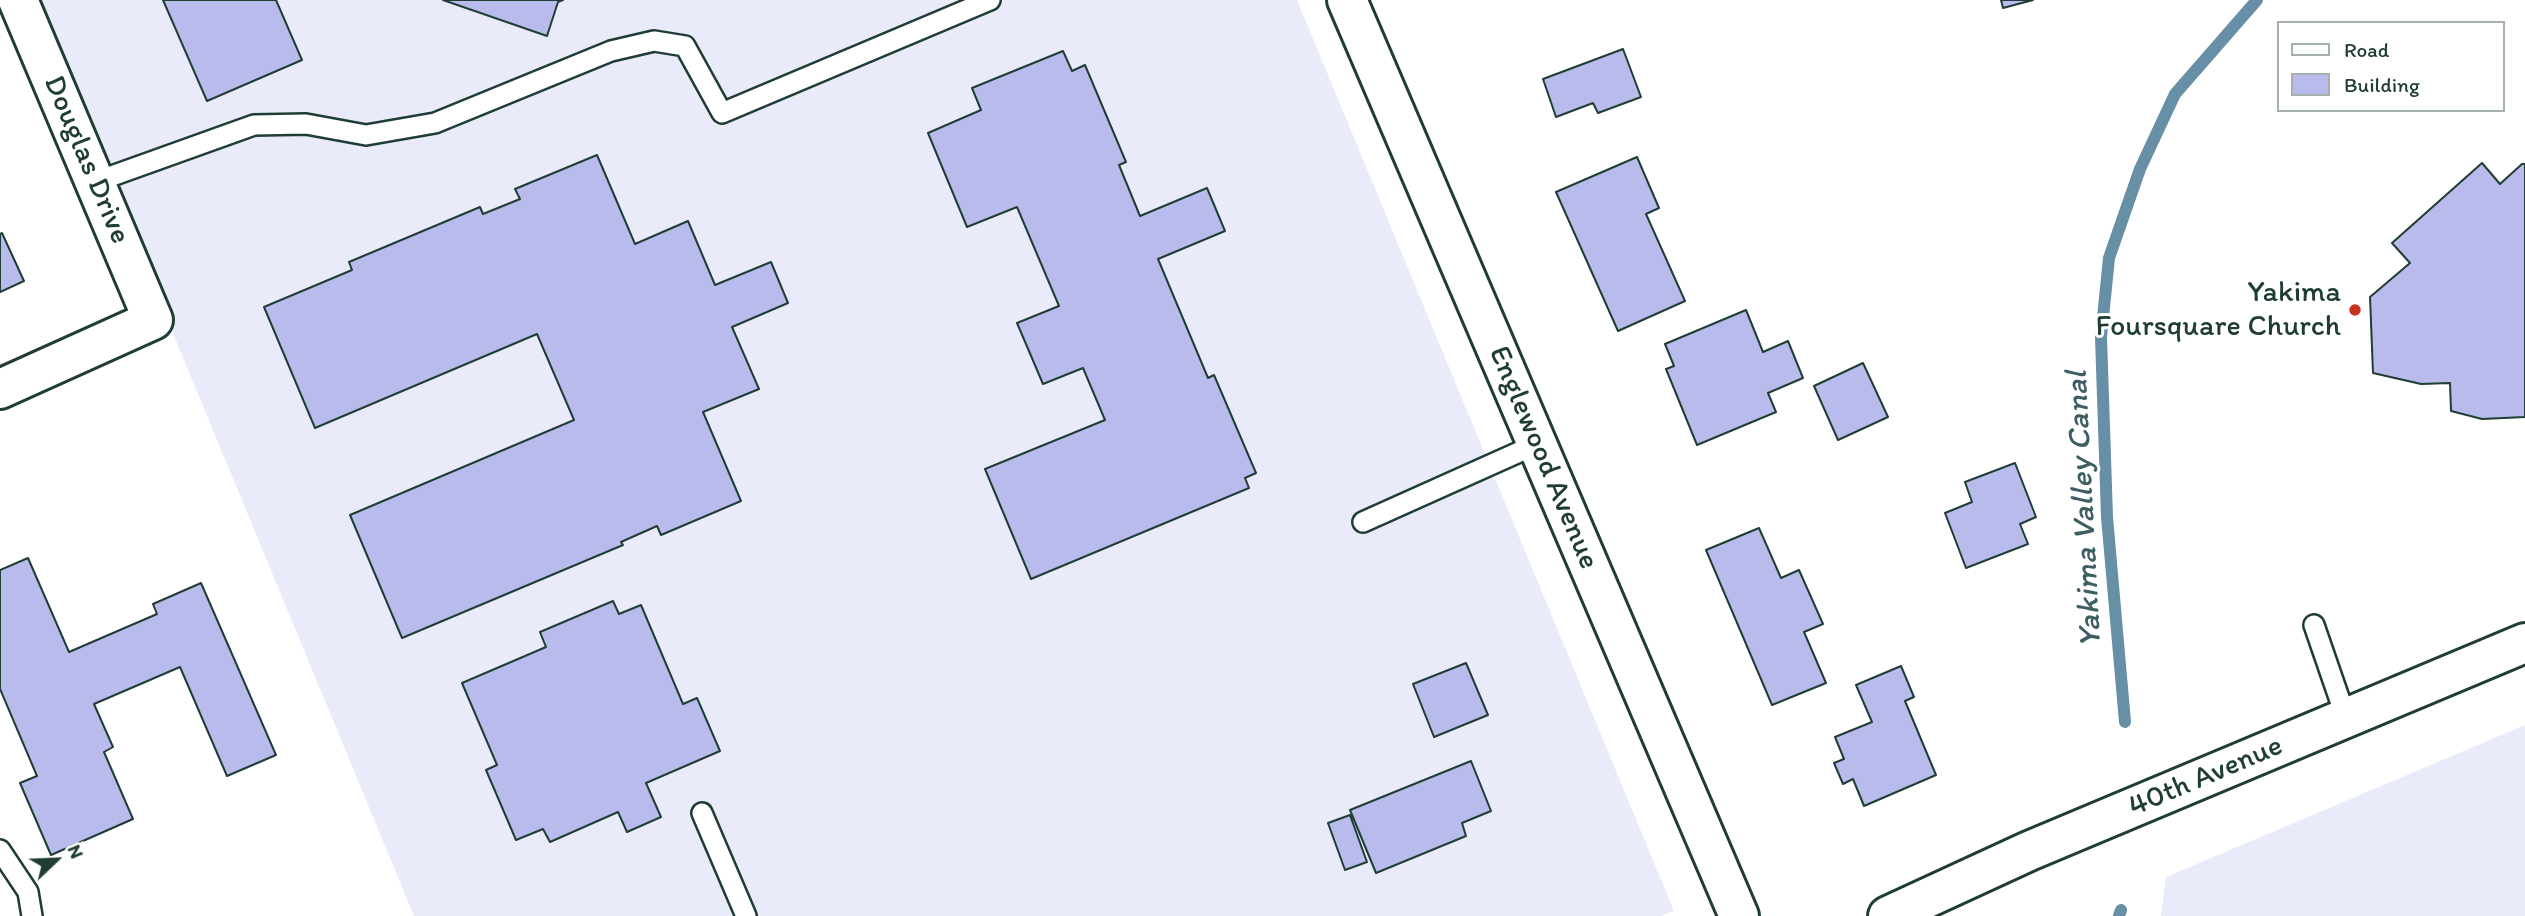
<!DOCTYPE html>
<html>
<head>
<meta charset="utf-8">
<style>
  body { margin:0 }
  #map { position:relative; width:2525px; height:916px; overflow:hidden; background:#fff; font-family:Itim,sans-serif }
  canvas { display:block }
  .legend { position:absolute; left:2277px; top:21px; width:228px; height:91px; box-sizing:border-box; background:#fff; border:2px solid #a5b1ae; margin:0; padding:9px 12px; list-style:none; font-size:21px; color:#1f3d34 }
  .legend li { display:flex; align-items:center; gap:14px; height:35px }
  .legend b { width:35px; border:2px solid #a5b1ae }
  .north { position:absolute; left:21px; top:825px; width:70px; height:70px; -webkit-text-stroke:5px #fff; paint-order:stroke; rotate:67deg; font-size:19px; font-weight:700; line-height:28px; text-align:center; color:#1f3d34 }
  .north::after { content:''; display:block; margin:auto; width:24px; height:32px; background:#1f3d34; clip-path:polygon(50% 0,100% 100%,50% 72%,0 100%) }
</style>
</head>
<body>
<div id="map">
<canvas width="2525" height="916"></canvas>
<ul class="legend">
<li><b style="height:9px;background:#fff"></b>Road</li>
<li><b style="height:19px;background:#b9bbed"></b>Building</li>
</ul>
<div class="north">N</div>
</div>
<script>
const g = document.querySelector('canvas').getContext('2d');
g.lineJoin = 'round';
function fill(path, color) {
  g.fillStyle = color;
  g.fill(path, 'evenodd');
}
function toPath(rows) {
  const path = new Path2D();
  for (const r of rows) {
    path.moveTo(r[0], r[1]);
    for (let i = 2; i < r.length; i += 2) path.lineTo(r[i], r[i + 1]);
  }
  return path;
}
function stroke(path, color, width, dash) {
  g.strokeStyle = color;
  g.lineWidth = width;
  g.lineCap = dash ? 'butt' : 'round';
  g.setLineDash(dash || []);
  g.stroke(path);
}
function label(font, color, halo, rows, align = 'center') {
  g.font = font + ' Itim,sans-serif';
  g.lineWidth = 6;
  g.setLineDash([]);
  g.textBaseline = 'middle';
  g.strokeStyle = halo;
  g.fillStyle = color;
  for (const [text, x, y, turn = 0] of rows) {
    g.save();
    g.translate(x, y);
    g.rotate((+turn || 0) * Math.PI / 180);
    g.textAlign = isNaN(turn) ? turn : align;
    if (halo) g.strokeText(text, 0, 0);
    g.fillText(text, 0, 0);
    g.restore();
  }
}
const built = toPath([
  [35,0,1297,0,1674,911,1661,916,414,916],
  [2525,725,2525,916,2161,916,2166,877]
]);
const stream = toPath([
  [2125,722,2107,517,2101,337,2109,258,2140,169,2175,94,2257,0],
  [2119,916,2121,910]
]);
const building = toPath([
  [163,0,276,0,302,60,207,101,163,0],
  [443,0,563,0,558,2,547,36,443,0],
  [2001,0,2033,0,2003,8,2001,0],
  [1623,49,1641,97,1598,113,1593,103,1556,117,1543,79,1623,49],
  [1063,51,1072,71,1085,65,1126,162,1119,165,1140,216,1207,188,1225,231,1158,259,1208,378,1214,375,1256,473,1245,478,1249,488,1031,579,985,469,1105,420,1083,368,1043,384,1017,323,1059,306,1017,207,967,227,928,133,981,110,972,88,1063,51],
  [597,155,635,244,688,221,715,285,771,262,788,303,732,327,759,389,703,412,741,501,661,535,657,526,621,542,623,545,402,638,350,515,574,420,537,334,315,428,264,307,352,270,349,262,480,207,483,214,520,199,515,189,597,155],
  [1637,157,1659,208,1646,214,1685,301,1618,331,1556,192,1637,157],
  [2482,163,2500,184,2522,164,2525,164,2525,417,2482,419,2451,411,2450,383,2421,384,2373,373,2370,297,2410,263,2392,243,2482,163],
  [2,233,24,281,0,292,0,234,2,233],
  [1746,310,1763,352,1788,341,1803,378,1768,393,1776,412,1697,445,1666,369,1674,366,1665,344,1746,310],
  [1863,363,1888,417,1838,440,1814,386,1863,363],
  [2015,463,2036,517,2020,524,2028,544,1966,568,1945,513,1972,502,1965,482,2015,463],
  [1759,528,1781,578,1799,570,1823,624,1804,632,1826,683,1772,705,1706,550,1759,528],
  [28,558,69,652,157,614,153,604,201,583,276,755,227,776,180,667,94,704,113,747,104,752,133,819,51,855,20,783,37,776,0,689,0,570,28,558],
  [613,601,619,614,641,605,683,704,697,698,720,751,646,783,661,817,627,832,618,812,550,842,543,829,516,840,486,770,497,765,462,683,546,647,540,632,613,601],
  [1466,663,1488,715,1434,737,1413,684,1466,663],
  [1901,666,1914,697,1905,701,1936,775,1864,806,1853,779,1843,784,1834,763,1844,759,1835,737,1872,722,1856,685,1901,666],
  [1471,761,1491,811,1462,823,1466,836,1376,873,1350,810,1471,761],
  [1350,815,1367,862,1345,870,1328,823,1350,815]
]);
const lane = toPath([
  [95,182,254,125,306,124,366,135,435,123,611,51,654,41,685,46,722,113,990,0],
  [1363,522,1537,444],
  [2314,625,2346,718],
  [702,813,746,916],
  [0,850,28,892,32,916]
]);
const street = toPath([
  [0,389,153,320,18,0]
]);
const secondary = toPath([
  [1347,0,1739,916]
]);
const primary = toPath([
  [1888,916,2029,851,2525,643]
]);
const markers = [
  [2355,310,7,"#c8321e"]
];
const streetNames = [
  ["Douglas Drive",86,160,67],
  ["Englewood Avenue",1543,458,67],
  ["40th Avenue",2206,777,-23]
];
const poiNames = [
  ["Yakima",2341,293],
  ["Foursquare Church",2341,327]
];
const waterNames = [
  ["Yakima Valley Canal",2085,509,-93]
];
fill(built, '#eaebfa');
stroke(stream, '#678fa6', 12);
fill(building, '#b9bbed');
stroke(building, '#1f3d34', 2);
stroke(lane, '#1f3d34', 24);
stroke(street, '#1f3d34', 44);
stroke(secondary, '#1f3d34', 44);
stroke(primary, '#1f3d34', 44);
stroke(lane, '#fff', 19);
stroke(street, '#fff', 38);
stroke(secondary, '#fff', 38);
stroke(primary, '#fff', 38);
for (const [x, y, r, color] of markers) {
  const dot = new Path2D();
  dot.arc(x, y, r, 0, 2 * Math.PI);
  g.fillStyle = color;
  g.fill(dot);
  stroke(dot, '#fff', 2.5);
}
label('30px', '#1f3d34', '#fff', streetNames);
label('30px', '#1f3d34', '#fff', poiNames, 'right');
label('italic 32px', '#3d5f64', '#fff', waterNames);
</script>
</body>
</html>
